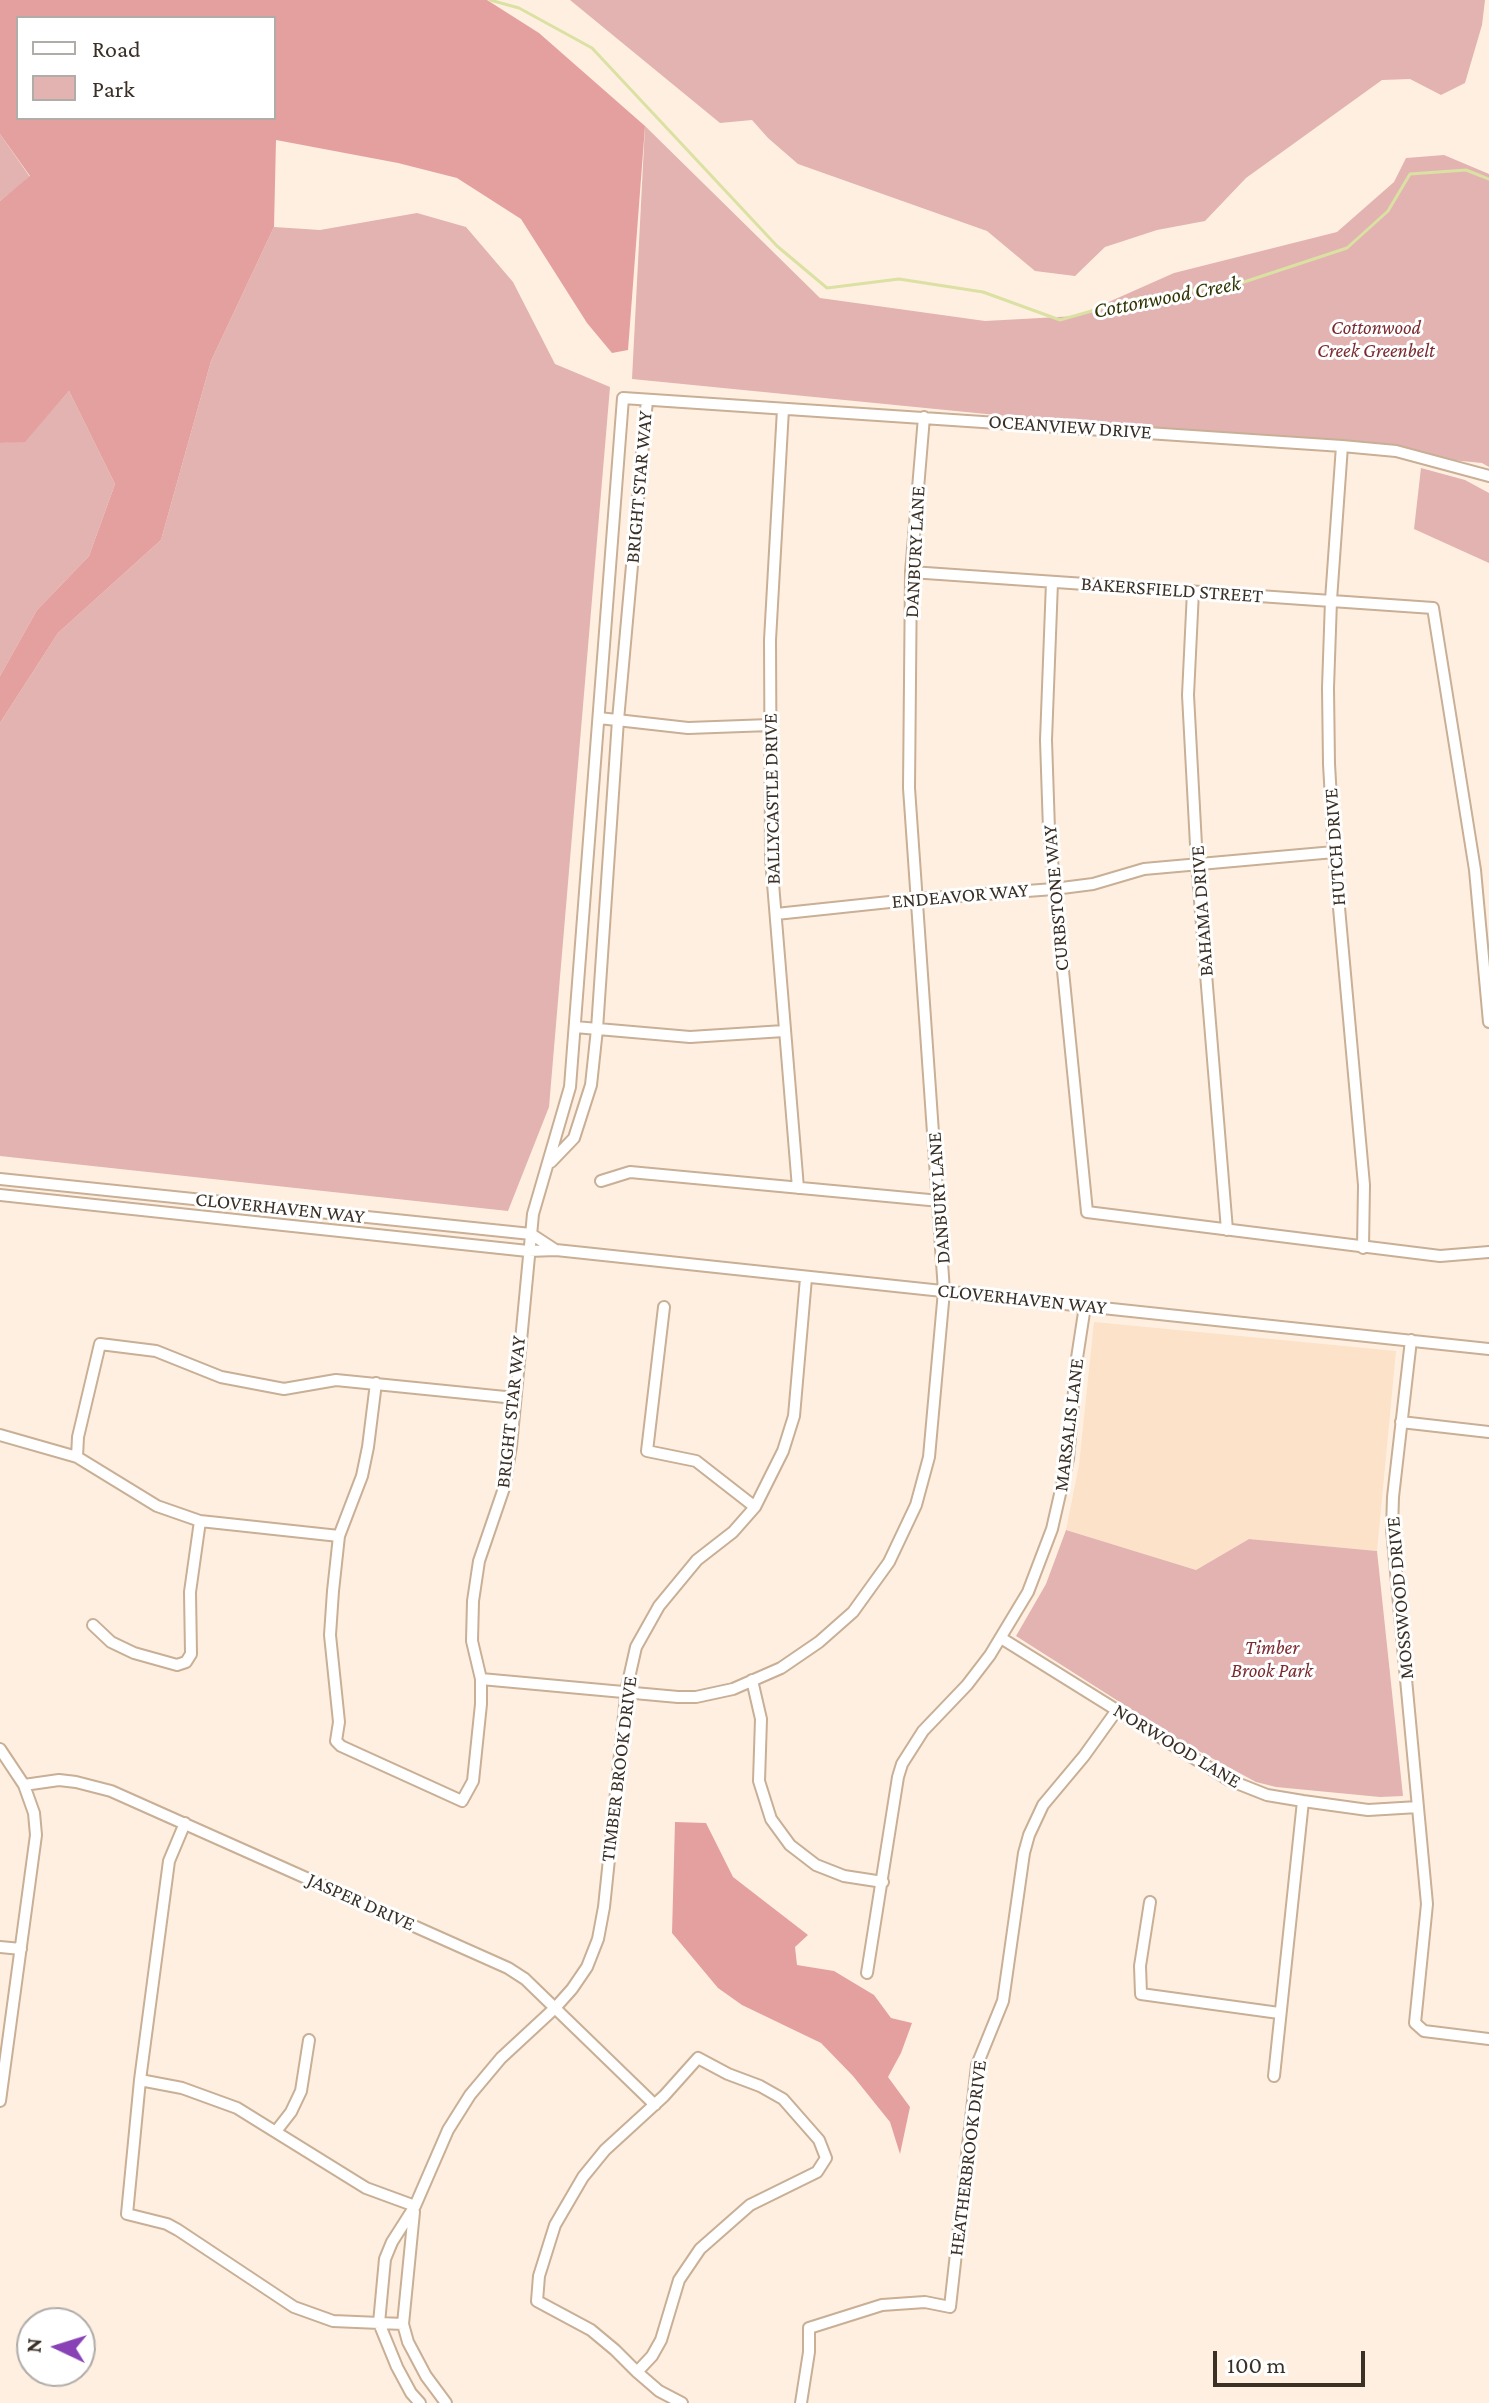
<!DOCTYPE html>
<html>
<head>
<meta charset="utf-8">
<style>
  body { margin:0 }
  #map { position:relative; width:1489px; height:2403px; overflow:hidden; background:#ffefe0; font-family:"Crimson Pro",serif }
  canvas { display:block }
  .legend { position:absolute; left:16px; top:16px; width:260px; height:104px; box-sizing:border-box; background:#fff; border:2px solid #b0aca8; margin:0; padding:10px 14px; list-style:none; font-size:24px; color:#3a3026 }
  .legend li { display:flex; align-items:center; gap:16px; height:40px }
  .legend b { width:40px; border:2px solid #b0aca8 }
  .north { position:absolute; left:16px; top:2307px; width:80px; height:80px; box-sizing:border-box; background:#fff; border:2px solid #b0aca8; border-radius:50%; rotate:274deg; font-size:22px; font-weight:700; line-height:32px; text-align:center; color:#3a3026 }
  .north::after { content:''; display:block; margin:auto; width:28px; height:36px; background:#8942b5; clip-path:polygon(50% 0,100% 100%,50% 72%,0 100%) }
  .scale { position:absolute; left:1213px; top:2351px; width:152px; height:36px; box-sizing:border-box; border:4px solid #3a3026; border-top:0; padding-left:10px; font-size:24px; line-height:28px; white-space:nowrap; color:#3a3026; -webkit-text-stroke:6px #fff; paint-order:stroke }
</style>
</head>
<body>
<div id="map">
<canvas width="1489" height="2403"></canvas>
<ul class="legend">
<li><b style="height:10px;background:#fff"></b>Road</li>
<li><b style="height:22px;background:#e2b3b1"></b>Park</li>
</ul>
<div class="north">N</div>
<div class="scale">100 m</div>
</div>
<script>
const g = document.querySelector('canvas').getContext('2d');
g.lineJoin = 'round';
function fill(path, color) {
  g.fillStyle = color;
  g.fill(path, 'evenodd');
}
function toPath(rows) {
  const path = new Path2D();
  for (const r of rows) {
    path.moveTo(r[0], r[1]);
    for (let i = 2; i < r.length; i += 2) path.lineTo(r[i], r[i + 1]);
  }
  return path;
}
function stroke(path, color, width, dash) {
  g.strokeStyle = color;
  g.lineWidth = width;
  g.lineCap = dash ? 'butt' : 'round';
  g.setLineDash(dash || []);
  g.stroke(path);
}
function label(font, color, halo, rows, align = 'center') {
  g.font = font + ' "Crimson Pro",serif';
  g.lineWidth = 6;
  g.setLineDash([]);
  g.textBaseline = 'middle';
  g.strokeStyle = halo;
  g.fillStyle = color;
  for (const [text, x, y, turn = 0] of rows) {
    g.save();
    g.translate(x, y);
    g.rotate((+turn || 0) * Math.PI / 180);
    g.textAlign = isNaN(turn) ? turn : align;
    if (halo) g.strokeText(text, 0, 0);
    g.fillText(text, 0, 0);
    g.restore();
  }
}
const built = toPath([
  [1094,1322,1396,1351,1377,1551,1249,1539,1196,1570,1066,1530,1079,1465]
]);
const green = toPath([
  [570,0,1485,0,1482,25,1465,83,1441,95,1410,79,1382,80,1246,178,1205,221,1157,230,1105,247,1075,276,1035,271,987,231,798,164,768,138,752,120,720,123],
  [645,126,820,298,985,321,1077,316,1174,273,1337,232,1394,182,1406,158,1444,155,1489,174,1489,467,1482,463,632,379],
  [0,134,30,177,0,201],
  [417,213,466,227,513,282,555,364,610,387,549,1107,508,1211,0,1156,0,723,58,633,161,540,211,361,274,227,320,230],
  [69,391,115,484,89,556,37,610,0,676,0,443,25,441],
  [1421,468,1465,480,1489,493,1489,563,1414,529],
  [1066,1530,1196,1570,1249,1539,1377,1551,1403,1796,1380,1797,1276,1787,1256,1782,1184,1743,1016,1636,1046,1584]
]);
const forest = toPath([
  [0,0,487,0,539,33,645,126,628,350,612,353,587,323,521,219,457,178,398,163,276,140,274,227,211,361,161,540,58,633,0,723,0,676,37,610,89,556,115,484,69,391,25,442,0,443,0,201,30,176,0,134],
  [18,18,274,18,274,118,18,118],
  [675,1822,706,1823,733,1877,808,1935,795,1947,797,1965,834,1971,874,1995,891,2018,912,2023,901,2053,888,2077,910,2107,900,2154,890,2122,853,2076,821,2043,742,2005,718,1988,672,1933]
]);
const stream = toPath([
  [490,0,519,8,592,48,777,246,827,288,899,279,983,292,1060,320,1134,299,1241,283,1347,248,1388,211,1410,174,1466,170,1489,179]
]);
const minor = toPath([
  [783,409,770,640,771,859,798,1188],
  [1342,446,1331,600,1328,688,1329,764,1334,852,1364,1185,1363,1248],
  [911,572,1433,608,1475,870,1489,1022],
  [1052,582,1046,740,1049,830,1087,1212,1440,1256,1489,1252],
  [1193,591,1188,695,1197,864,1227,1230],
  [599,718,688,728,770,725],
  [776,914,918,899,1054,889,1093,884,1144,869,1334,852],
  [575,1027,690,1037,784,1031],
  [551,1162,574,1138,591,1085,597,1029,618,720,647,400],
  [0,1179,531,1234,554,1249],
  [601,1181,630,1172,940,1201],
  [0,1195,528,1251,556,1250,1489,1349],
  [664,1307,647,1451,696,1461,755,1507],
  [1411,1340,1393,1497,1392,1529,1427,1904,1415,2023,1424,2031,1489,2039],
  [376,1383,368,1447,362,1476,339,1536,333,1591,330,1635,339,1722,336,1741,341,1746,462,1801,473,1781,481,1704,481,1679,472,1641,473,1601,479,1561,504,1488,511,1446,533,1214,570,1087,623,398,1342,446,1396,451,1489,476],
  [1401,1422,1489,1432],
  [0,1435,77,1457,157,1506,200,1521,339,1536],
  [77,1457,78,1437,100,1344,156,1351,221,1377,284,1389,336,1380,515,1398],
  [93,1625,111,1642,134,1653,177,1665,186,1662,191,1654,190,1592,200,1521],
  [1001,1638,1229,1780,1267,1795,1303,1801,1368,1810,1418,1807],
  [481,1679,678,1697,696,1697,733,1689,781,1668,819,1642,853,1612,889,1562,916,1505,929,1457,944,1291,909,788,911,572,924,417],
  [752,1680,761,1719,759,1781,771,1819,790,1845,816,1865,844,1876,883,1882],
  [0,1749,24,1785,34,1813,36,1835,0,2101],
  [24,1785,59,1780,76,1782,111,1791,508,1968,525,1979,655,2105],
  [185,1823,169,1861,140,2080,127,2214,167,2224,178,2230,294,2307,333,2321,403,2324],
  [1150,1902,1140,1966,1141,1994,1279,2013],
  [0,1947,21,1949],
  [867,1973,898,1777,902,1764,923,1731,967,1685,990,1655,1028,1592,1052,1529,1068,1459,1077,1358,1085,1306],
  [1274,2076,1303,1801],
  [140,2080,182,2088,237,2108,366,2188,415,2206],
  [277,2130,291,2112,301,2091,309,2040],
  [414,2212,403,2324,408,2342,426,2376,446,2403],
  [637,2372,652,2356,661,2340,679,2280,700,2249,750,2205,817,2172,826,2158,819,2140,783,2099,760,2086,728,2074,698,2058,664,2096,605,2150,583,2177,555,2225,539,2276,537,2301,591,2330,615,2350,637,2372,659,2391,682,2403],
  [420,2403,411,2393,397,2367,379,2323,385,2259,392,2242,415,2206,448,2130,470,2095,501,2058,555,2008,572,1989,587,1967,598,1939,604,1907,627,1687,636,1647,659,1606,697,1560,733,1532,755,1507,783,1451,794,1416,806,1278],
  [801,2403,809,2352,809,2328,882,2305,925,2302,950,2307,977,2065,1003,2001,1024,1853,1029,1835,1043,1805,1084,1756,1117,1710]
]);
const parkNames = [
  ["Cottonwood",1376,328],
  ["Creek Greenbelt",1376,351],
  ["Timber",1272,1648],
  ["Brook Park",1272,1671]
];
const streetNames = [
  ["OCEANVIEW DRIVE",1070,427,4],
  ["BRIGHT STAR WAY",639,487,-85],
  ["DANBURY LANE",915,552,-87],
  ["BAKERSFIELD STREET",1172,590,4],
  ["BALLYCASTLE DRIVE",772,799,-91],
  ["HUTCH DRIVE",1335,847,-94],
  ["ENDEAVOR WAY",960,896,-5],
  ["CURBSTONE WAY",1056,898,-95],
  ["BAHAMA DRIVE",1202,911,-94],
  ["DANBURY LANE",939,1198,-94],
  ["CLOVERHAVEN WAY",280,1208,6],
  ["CLOVERHAVEN WAY",1022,1299,6],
  ["BRIGHT STAR WAY",511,1412,-84],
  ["MARSALIS LANE",1069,1425,-83],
  ["MOSSWOOD DRIVE",1400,1598,-95],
  ["NORWOOD LANE",1177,1746,31],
  ["TIMBER BROOK DRIVE",619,1769,-83],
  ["JASPER DRIVE",361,1902,24],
  ["HEATHERBROOK DRIVE",968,2158,-83]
];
const waterNames = [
  ["Cottonwood Creek",1167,297,-11]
];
fill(built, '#fbe2c9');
fill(green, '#e2b3b1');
fill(forest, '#e4a09f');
stroke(stream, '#dae1a3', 3);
stroke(minor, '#c8af96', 14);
stroke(minor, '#fff', 10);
label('italic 20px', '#7b2b30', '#fff', parkNames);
label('20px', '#3a3026', '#fff', streetNames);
label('italic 22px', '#313504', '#fff', waterNames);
</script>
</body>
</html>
